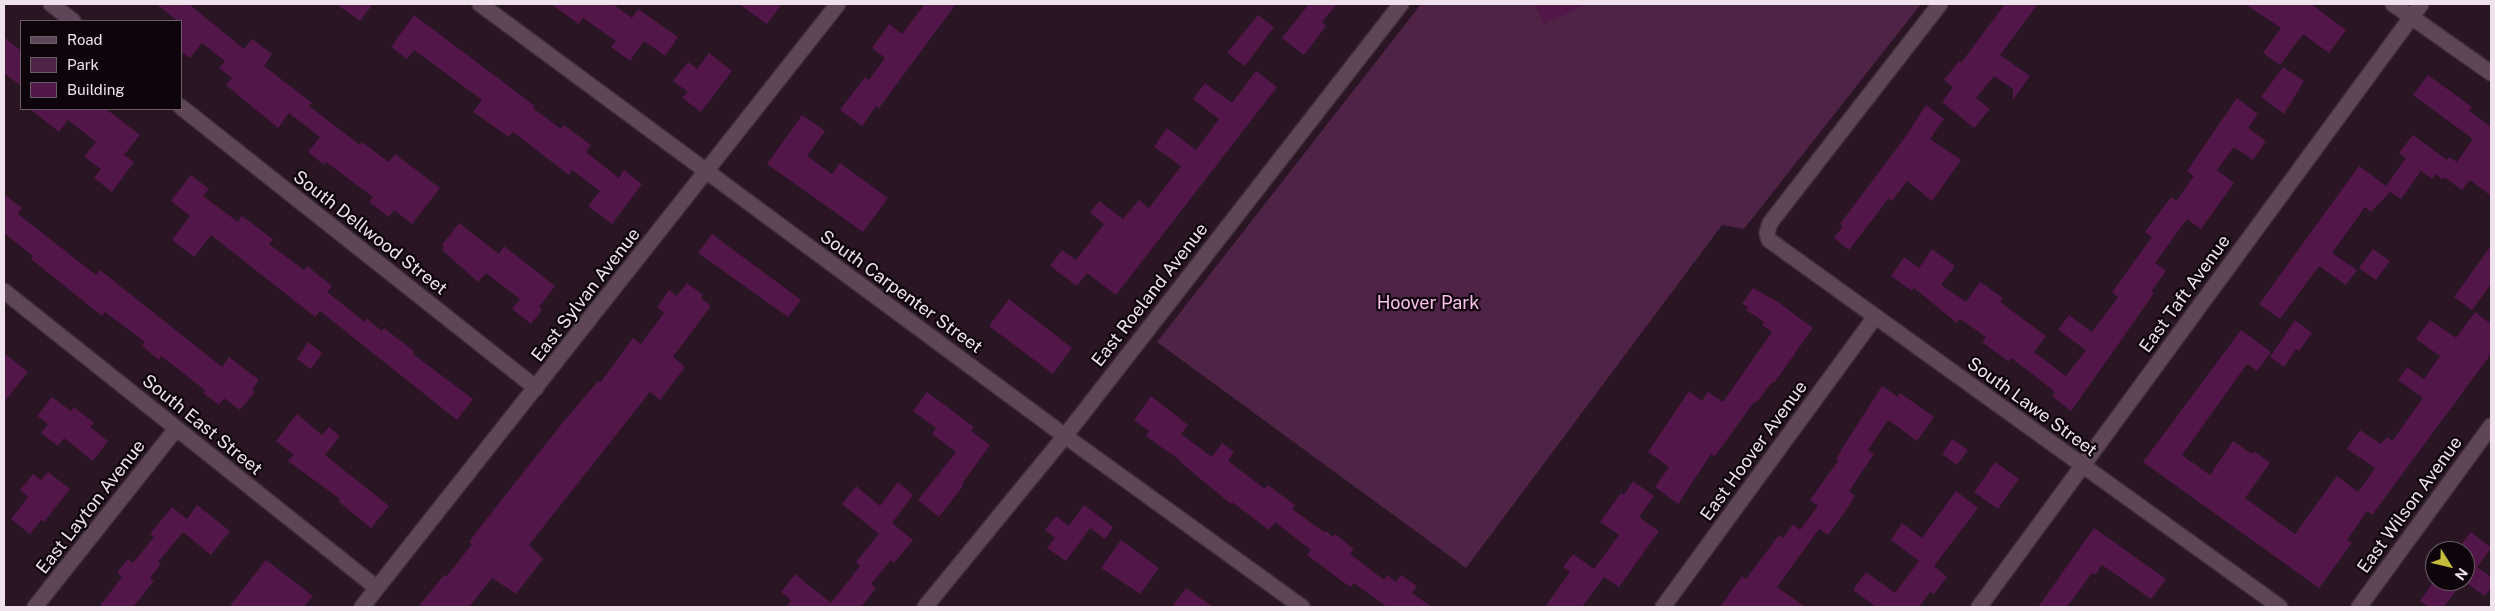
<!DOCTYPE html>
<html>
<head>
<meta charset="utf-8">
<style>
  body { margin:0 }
  #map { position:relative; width:2495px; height:611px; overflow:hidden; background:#2a1525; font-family:"Public Sans",sans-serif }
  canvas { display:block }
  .frame { position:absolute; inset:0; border:5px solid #f0e2ec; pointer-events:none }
  .legend { position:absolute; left:20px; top:20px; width:162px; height:90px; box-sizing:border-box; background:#0d050b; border:1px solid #685d65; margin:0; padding:6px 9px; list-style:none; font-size:15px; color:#f0e2ec }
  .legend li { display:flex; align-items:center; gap:10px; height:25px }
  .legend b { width:25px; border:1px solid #685d65 }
  .north { position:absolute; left:2425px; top:541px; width:50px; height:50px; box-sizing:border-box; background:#0d050b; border:1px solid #685d65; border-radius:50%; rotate:126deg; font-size:14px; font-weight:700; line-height:20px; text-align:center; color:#f0e2ec }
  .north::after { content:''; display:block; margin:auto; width:18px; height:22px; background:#c6bc3c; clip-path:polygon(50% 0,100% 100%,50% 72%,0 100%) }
</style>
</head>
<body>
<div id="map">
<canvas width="2495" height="611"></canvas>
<div class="frame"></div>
<ul class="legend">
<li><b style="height:6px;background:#5e4658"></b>Road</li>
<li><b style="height:14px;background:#4e2346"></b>Park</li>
<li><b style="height:14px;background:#521648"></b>Building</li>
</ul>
<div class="north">N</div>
</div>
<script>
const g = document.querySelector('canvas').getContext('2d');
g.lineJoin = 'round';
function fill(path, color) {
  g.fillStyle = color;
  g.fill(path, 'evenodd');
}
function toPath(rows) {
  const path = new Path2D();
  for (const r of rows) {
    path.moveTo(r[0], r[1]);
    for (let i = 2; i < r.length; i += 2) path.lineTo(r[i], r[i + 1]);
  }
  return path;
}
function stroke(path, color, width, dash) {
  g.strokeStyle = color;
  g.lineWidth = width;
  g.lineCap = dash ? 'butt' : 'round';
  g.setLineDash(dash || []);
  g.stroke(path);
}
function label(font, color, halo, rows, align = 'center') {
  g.font = font + ' "Public Sans",sans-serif';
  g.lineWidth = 4.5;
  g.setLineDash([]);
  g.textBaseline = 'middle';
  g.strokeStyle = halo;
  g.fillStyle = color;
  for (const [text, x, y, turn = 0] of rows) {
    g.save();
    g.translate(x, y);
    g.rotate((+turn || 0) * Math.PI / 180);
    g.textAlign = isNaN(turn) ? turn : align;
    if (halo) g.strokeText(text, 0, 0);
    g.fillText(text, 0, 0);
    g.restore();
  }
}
const green = toPath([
  [1421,4,1921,4,1744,229,1722,225,1466,568,1157,342]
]);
const building = toPath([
  [156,4,189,4,244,49,252,39,272,54,264,66,312,103,309,106,360,145,362,142,389,162,395,154,440,188,412,224,394,210,389,217,369,202,373,197,326,162,324,165,308,152,320,137,289,113,278,128,226,85,232,78,219,68,225,61,202,43,190,58,181,52,181,21,178,21],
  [336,4,373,4,360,21],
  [551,4,613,4,632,18,638,9,678,37,665,56,644,41,630,61,611,47,616,41,583,18,579,24],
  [739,4,782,4,767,24],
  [925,4,956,4,879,108,876,106,862,126,840,110,865,77,869,80,885,58,872,48,889,24,902,34],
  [1309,4,1337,4,1322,22,1326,26,1304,55,1282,38],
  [1534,4,1587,4,1544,24],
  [2005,4,2038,4,2000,55,2030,76,2013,100,2013,89,1994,76,1976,98,1990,109,1974,128,1942,102,1953,87,1944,80,1959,61,1961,63],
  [2245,4,2311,4,2346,30,2329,53,2303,34,2280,65,2263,53,2281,28],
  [414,15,535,106,533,108,561,129,564,125,591,145,586,152,619,178,624,170,642,184,612,224,588,206,600,191,572,170,569,175,513,132,509,137,473,112,482,100,414,50,407,59,391,47],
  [1258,15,1274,27,1245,66,1227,53],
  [4,37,21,51,21,86,4,73],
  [709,53,732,71,701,112,682,98,688,92,673,81,688,62,697,69],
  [2283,67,2304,81,2284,114,2261,97],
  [1256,71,1277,87,1116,295,1087,273,1077,286,1050,266,1062,250,1076,260,1104,224,1090,213,1099,201,1123,219,1139,200,1149,208,1181,166,1154,147,1167,128,1196,150,1219,119,1193,99,1205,83,1232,103],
  [2428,75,2472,107,2469,111,2491,127,2491,196,2470,180,2462,190,2444,177,2442,179,2436,174,2432,179,2421,171,2401,199,2390,192,2371,212,2365,207,2332,253,2357,270,2346,285,2319,266,2280,319,2259,304,2359,166,2386,186,2406,158,2399,153,2413,135,2447,160,2449,157,2457,162,2473,139,2413,95],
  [2237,98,2258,114,2248,128,2266,141,2253,160,2234,147,2217,170,2234,183,2201,229,2187,219,2155,263,2166,271,2151,292,2154,293,2134,322,2071,411,2052,396,2055,392,2035,376,2011,358,2008,361,1982,342,1986,337,1960,319,1957,323,1914,288,1912,291,1891,276,1904,257,1919,268,1932,249,1955,266,1941,285,1966,302,1980,282,2003,298,2000,302,2046,336,2034,352,2066,376,2086,350,2058,330,2069,315,2092,332,2118,297,2112,292,2152,237,2145,232,2171,197,2176,201,2194,176,2187,171],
  [1926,105,1944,119,1930,139,1961,160,1932,201,1907,181,1892,201,1889,198,1849,250,1834,238,1843,226,1840,224,1906,136],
  [30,109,106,109,140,135,124,155,134,162,112,192,94,178,101,169,84,157,96,142,68,120,59,132],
  [802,115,825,131,807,156,832,174,840,163,888,198,863,232,767,164],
  [191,175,209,189,203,196,238,222,242,216,273,239,269,244,304,270,307,266,332,286,327,292,365,322,367,319,382,331,384,328,415,352,413,354,473,399,457,420,320,311,315,317,211,235,194,257,172,240,190,216,171,201],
  [4,194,22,208,18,214,96,275,100,270,222,367,229,357,259,380,252,390,255,392,240,410,224,398,219,405,203,393,205,390,161,356,159,360,142,346,145,342,105,312,102,316,31,259,33,256,4,233],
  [459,223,499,254,504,246,555,286,539,307,542,310,531,324,512,309,520,299,486,273,478,282,442,250,444,247,442,245],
  [712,234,801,300,788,317,698,253],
  [2491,246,2491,284,2472,310,2454,297],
  [2373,249,2390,261,2376,280,2359,268],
  [687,283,703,295,701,298,711,306,673,357,685,367,660,400,650,392,529,545,543,559,516,594,492,578,469,607,418,607,444,575,447,576,472,544,469,542,481,526,564,421,598,381,600,383,633,338,641,344,664,313,657,307,669,290,677,296],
  [1753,288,1778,302,1813,328,1774,383,1772,382,1756,403,1754,402,1715,456,1711,454,1678,504,1655,487,1669,467,1648,452,1689,391,1702,401,1708,392,1723,402,1772,332,1762,325,1764,322,1746,310,1748,307,1742,304],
  [1009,299,1072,348,1053,374,989,326],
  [2475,312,2491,324,2491,354,2372,515,2367,511,2347,540,2352,543,2319,588,2143,462,2241,330,2271,352,2257,371,2248,364,2244,368,2182,455,2210,475,2233,441,2252,454,2254,451,2270,463,2245,498,2295,534,2337,476,2358,492,2375,468,2347,449,2360,430,2381,444,2387,437,2392,441,2423,398,2398,380,2407,367,2424,379,2440,356,2416,339,2430,320,2456,338],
  [2295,320,2312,333,2299,351,2296,349,2284,367,2270,357],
  [308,342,322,353,311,369,297,359],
  [4,353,28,372,4,402],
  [1882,386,1898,397,1900,393,1934,417,1917,441,1888,420,1868,450,1874,454,1849,491,1855,496,1845,512,1828,535,1819,529,1777,587,1805,607,1720,607,1742,576,1746,579,1779,535,1783,538,1793,524,1800,530,1818,506,1810,500,1838,461,1836,460,1843,447],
  [927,392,974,427,971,431,990,445,962,484,963,486,939,517,918,500,956,452,932,434,936,428,913,411],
  [1151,396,1188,425,1181,434,1212,457,1222,443,1234,452,1228,461,1265,489,1268,485,1295,505,1292,509,1324,532,1326,531,1333,537,1335,534,1354,549,1350,554,1384,580,1387,575,1396,582,1401,575,1417,586,1412,593,1432,607,1387,607,1354,583,1350,587,1307,555,1311,550,1275,522,1269,530,1232,502,1231,504,1180,462,1181,461,1146,436,1149,431,1134,420],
  [52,397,71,411,74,407,94,423,90,427,108,441,93,461,64,438,58,446,41,433,48,424,37,416],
  [297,414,322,435,329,427,340,436,325,455,389,506,371,528,339,502,340,499,288,461,294,455,276,441],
  [1952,439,1968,450,1957,465,1942,454],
  [1995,462,2019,479,1998,509,1974,492],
  [48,472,70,489,44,522,41,520,30,534,11,519,28,497,20,490,33,474,41,480],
  [1633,481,1654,496,1639,517,1659,531,1619,587,1604,577,1582,607,1545,607,1570,572,1563,567,1573,554,1594,569,1619,535,1600,522,1621,493,1624,495],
  [898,482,913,495,892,523,913,540,894,563,891,560,871,584,876,588,861,607,786,607,791,600,781,592,795,574,831,603,860,566,856,562,879,534,842,504,856,486,880,506],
  [1956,491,1978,508,1934,566,1947,577,1934,594,1930,592,1919,607,1876,607,1853,590,1866,572,1895,593,1919,561,1891,540,1902,523,1922,538],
  [197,505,230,531,211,555,183,532,158,562,161,564,150,578,154,581,133,607,99,607,122,577,117,573,128,559,133,563,154,537,150,534,172,507,187,519],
  [1084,505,1113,527,1105,539,1090,528,1066,561,1047,548,1055,538,1045,530,1056,516,1069,526],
  [2094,528,2166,579,2151,599,2102,565,2095,575,2092,573,2067,607,2038,607],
  [2471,532,2491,548,2477,567,2491,577,2491,588,2485,596,2465,582,2465,551,2456,551],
  [1121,540,1159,568,1140,594,1101,568],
  [266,560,313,596,304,607,229,607],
  [2434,581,2463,581,2444,607,2429,607,2420,601],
  [1186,588,1213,607,1172,607]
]);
const minor = toPath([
  [51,4,73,21],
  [480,4,1065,436,925,607],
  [1940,4,1770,223,1767,233,1769,240,2280,607],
  [2393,4,2491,73],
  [181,107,536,388],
  [4,291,377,588],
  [35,607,176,429],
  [362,607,838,4],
  [1663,607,1875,317],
  [2359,607,2491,426]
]);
const tertiary = toPath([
  [1302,607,1065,436,1401,4],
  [1979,607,2421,4]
]);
const streetNames = [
  ["South Dellwood Street",370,233,38],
  ["South Carpenter Street",901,292,36],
  ["East Taft Avenue",2185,294,-54],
  ["East Sylvan Avenue",586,295,-52],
  ["East Roeland Avenue",1150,295,-52],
  ["South Lawe Street",2032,407,36],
  ["South East Street",202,425,39],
  ["East Hoover Avenue",1754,451,-54],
  ["East Wilson Avenue",2410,505,-54],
  ["East Layton Avenue",91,507,-52]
];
const parkNames = [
  ["Hoover Park",1428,303]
];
fill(green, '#4e2346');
fill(building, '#521648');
stroke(minor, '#3e2f3a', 18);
stroke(tertiary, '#3e2f3a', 18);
stroke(minor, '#5e4658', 15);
stroke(tertiary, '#5e4658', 15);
label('18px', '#f0e2ec', '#0d050b', streetNames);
label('18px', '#f9c1ec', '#0d050b', parkNames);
</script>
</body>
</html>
